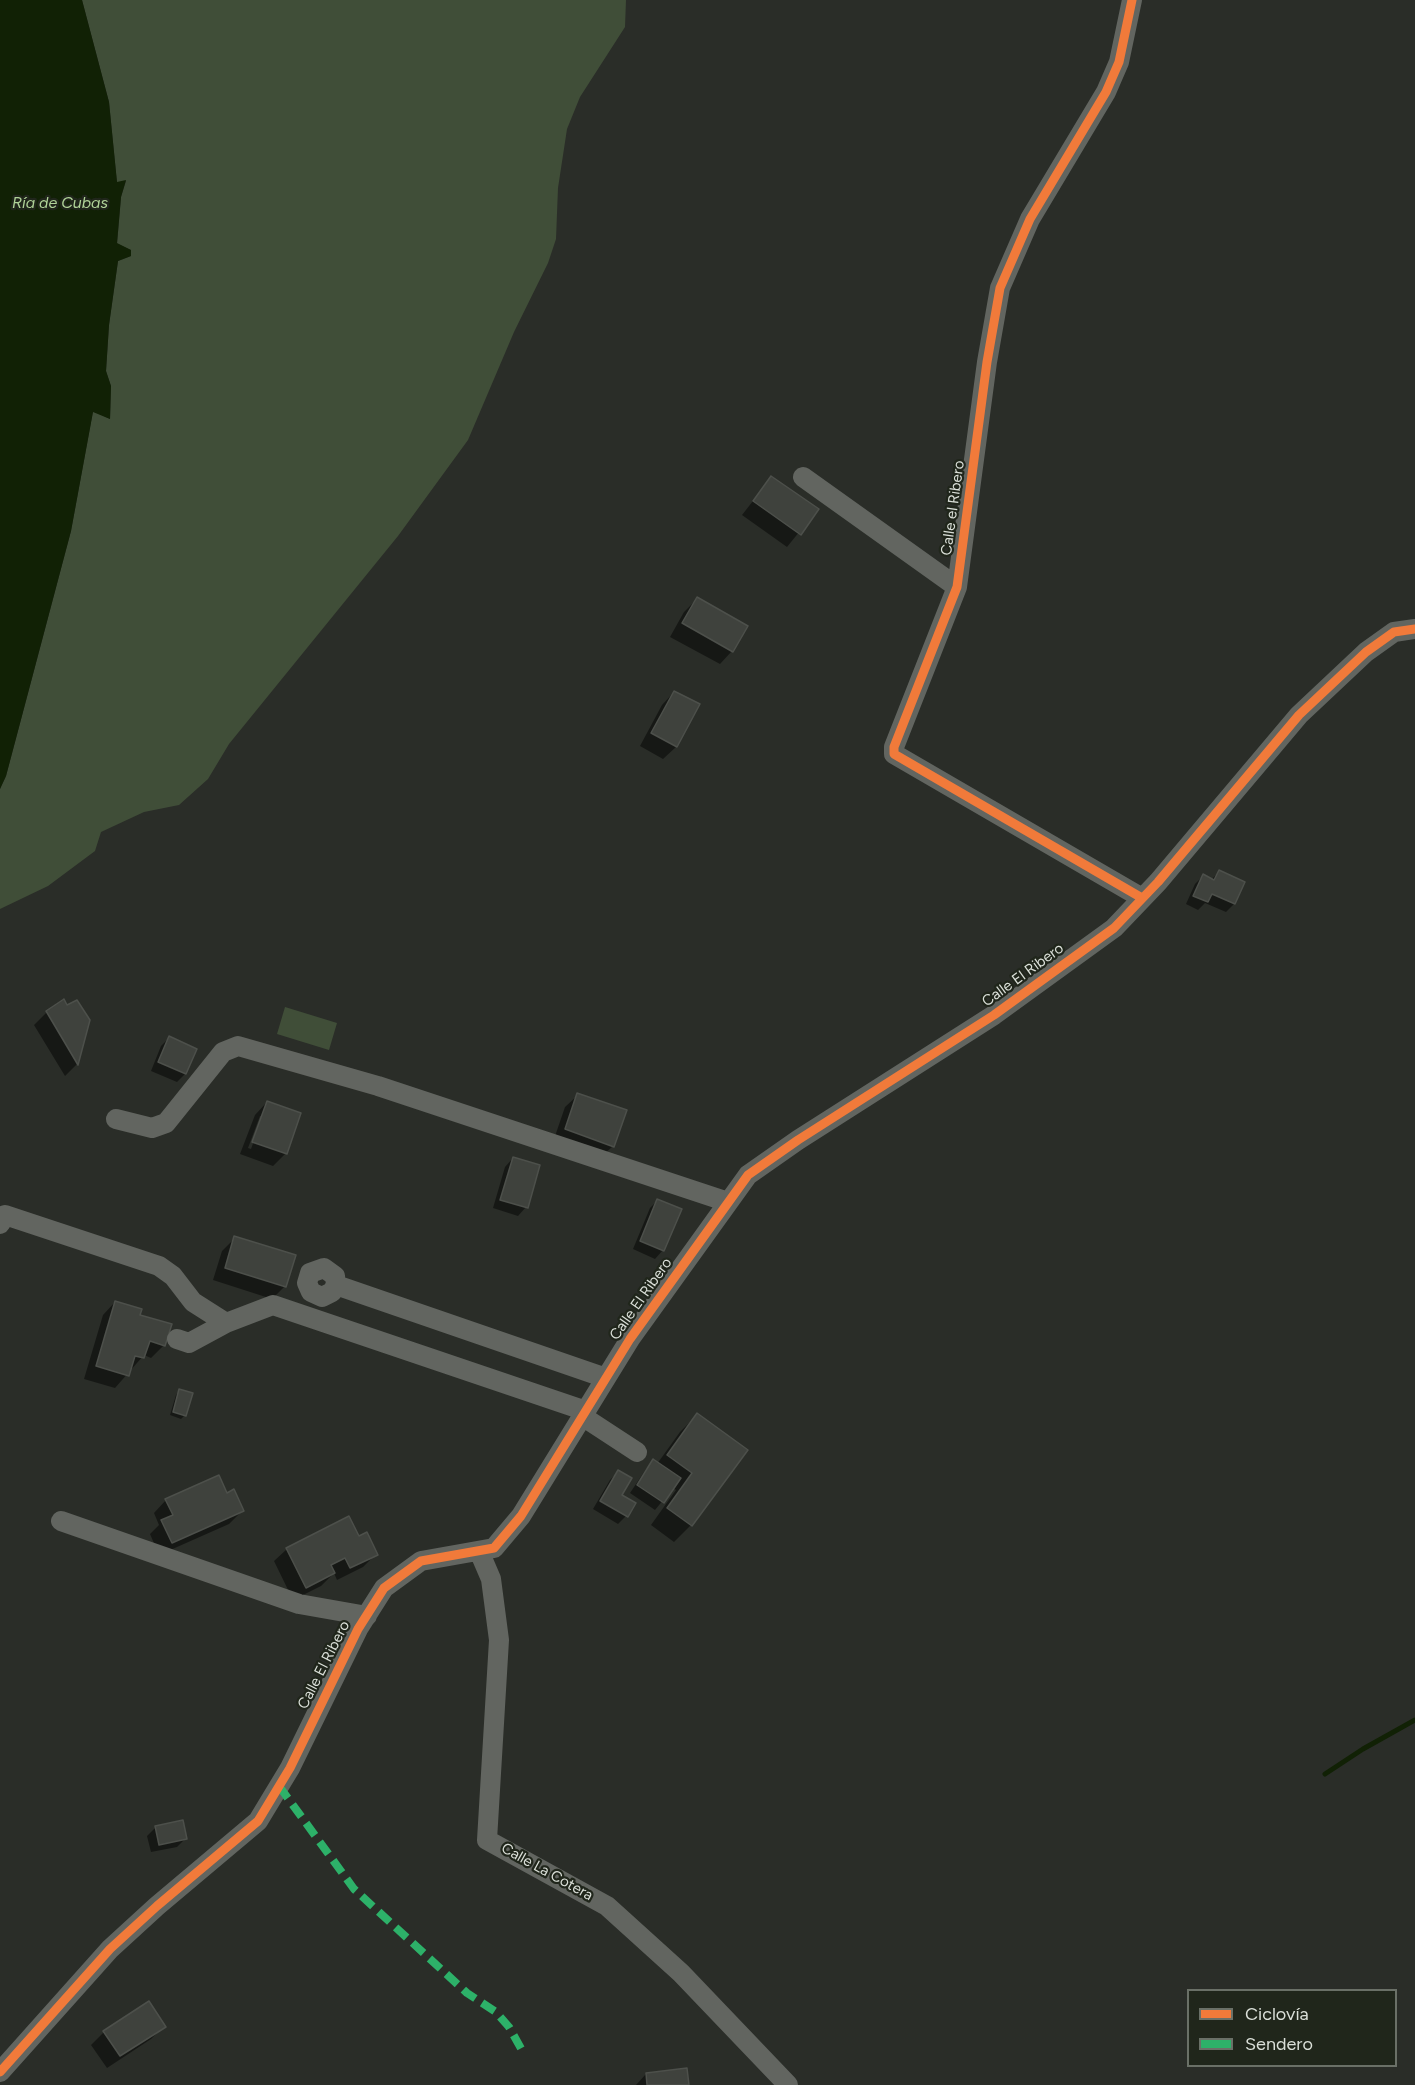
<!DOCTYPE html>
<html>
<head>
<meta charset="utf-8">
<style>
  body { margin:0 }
  #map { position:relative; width:1415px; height:2085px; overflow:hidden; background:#2a2d28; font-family:Figtree,sans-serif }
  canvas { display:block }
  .legend { position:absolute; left:1187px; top:1989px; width:210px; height:78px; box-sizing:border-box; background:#20261b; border:2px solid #6a7067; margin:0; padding:8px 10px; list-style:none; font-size:18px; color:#dadfd8 }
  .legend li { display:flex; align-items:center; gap:12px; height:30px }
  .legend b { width:30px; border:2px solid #6a7067 }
</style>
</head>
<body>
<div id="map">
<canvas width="1415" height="2085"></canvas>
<ul class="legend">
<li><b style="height:8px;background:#f17a3a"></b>Ciclovía</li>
<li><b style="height:8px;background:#2db169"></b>Sendero</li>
</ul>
</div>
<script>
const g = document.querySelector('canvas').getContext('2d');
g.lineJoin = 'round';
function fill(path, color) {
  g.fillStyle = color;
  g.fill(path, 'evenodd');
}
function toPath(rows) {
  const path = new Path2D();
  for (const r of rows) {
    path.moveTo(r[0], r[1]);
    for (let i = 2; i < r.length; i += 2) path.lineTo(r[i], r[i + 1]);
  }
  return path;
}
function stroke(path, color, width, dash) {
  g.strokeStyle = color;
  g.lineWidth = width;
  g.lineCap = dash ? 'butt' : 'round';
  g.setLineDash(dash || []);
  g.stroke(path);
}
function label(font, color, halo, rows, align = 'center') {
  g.font = font + ' Figtree,sans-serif';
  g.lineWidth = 4.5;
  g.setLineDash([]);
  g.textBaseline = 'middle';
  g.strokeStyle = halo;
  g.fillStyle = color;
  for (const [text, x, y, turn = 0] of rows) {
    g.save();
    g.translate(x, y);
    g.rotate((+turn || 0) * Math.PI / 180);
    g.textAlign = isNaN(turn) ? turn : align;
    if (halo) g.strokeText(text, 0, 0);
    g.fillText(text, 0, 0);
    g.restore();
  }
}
const green = toPath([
  [82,0,626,0,625,27,580,97,567,129,558,188,556,239,548,263,514,332,468,440,398,536,229,744,208,779,179,805,144,812,101,832,95,851,48,886,0,909,0,789,6,776,71,531,93,411,110,419,111,386,106,371,109,325,118,261,131,256,131,250,117,244,121,197,126,181,117,183,109,102],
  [285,1007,337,1023,329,1050,277,1034]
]);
const water = toPath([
  [0,0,82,0,109,102,117,182,126,180,121,197,117,243,131,250,131,256,118,261,109,325,106,371,111,386,110,419,93,412,71,531,6,776,0,789]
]);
const shadow = toPath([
  [771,478,817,510,787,547,742,515],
  [697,599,732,651,720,664,670,637,684,612],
  [674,692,698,705,676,747,663,759,640,746,662,705],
  [1219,872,1234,904,1226,912,1205,903,1198,910,1186,904,1195,884,1203,876,1211,880],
  [67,1007,89,1020,77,1064,65,1076,34,1025,47,1012],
  [169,1038,195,1049,185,1074,177,1082,151,1071,161,1046],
  [578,1095,613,1146,600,1158,553,1142,565,1107],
  [267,1102,299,1114,285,1154,273,1166,240,1154,255,1115],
  [260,1116,263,1116,251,1149,248,1148],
  [513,1158,526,1207,518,1216,493,1208,505,1167],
  [658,1200,663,1250,655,1259,633,1249,650,1208],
  [235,1238,285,1286,272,1299,213,1280,222,1251],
  [115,1302,139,1316,164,1345,151,1358,144,1355,115,1388,84,1379,103,1315],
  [179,1391,185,1415,181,1419,170,1415,176,1395],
  [697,1415,691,1525,674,1542,651,1525,676,1490,673,1488,655,1510,630,1493,646,1469,654,1461,657,1464,680,1432],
  [618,1472,620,1495,626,1516,618,1524,593,1509,610,1480],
  [226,1495,242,1511,229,1524,159,1555,150,1534,159,1525,154,1513,166,1500],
  [359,1538,376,1554,363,1567,337,1580,334,1573,321,1586,293,1600,274,1561,287,1549],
  [156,1827,185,1839,177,1847,151,1852,147,1836],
  [164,2026,151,2039,107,2068,91,2045,104,2032],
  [646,2074,687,2085,636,2085]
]);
const stream = toPath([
  [1325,1774,1363,1749,1415,1720]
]);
const building = toPath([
  [771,476,819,509,801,535,753,501,771,476],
  [697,597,748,626,733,652,682,623,697,597],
  [674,691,700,704,677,747,651,733,674,691],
  [1219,870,1245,882,1235,904,1212,894,1208,902,1193,896,1203,874,1214,880,1219,870],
  [64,999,67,1005,77,1000,90,1020,78,1065,46,1011,64,999],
  [169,1036,197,1049,186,1074,158,1062,169,1036],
  [577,1093,627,1110,614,1147,565,1129,577,1093],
  [267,1101,301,1113,287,1154,252,1142,267,1101],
  [513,1157,540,1165,528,1208,500,1200,513,1157],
  [657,1199,682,1209,664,1251,640,1241,657,1199],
  [234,1236,296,1255,286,1287,225,1268,234,1236],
  [115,1301,142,1309,140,1315,172,1324,165,1346,150,1341,144,1358,135,1356,129,1376,96,1366,115,1301],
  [179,1389,193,1393,186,1416,173,1412,179,1389],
  [697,1413,748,1450,692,1526,667,1508,692,1473,667,1455,697,1413],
  [653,1459,681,1478,664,1503,637,1485,653,1459],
  [618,1470,632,1478,622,1495,636,1503,628,1517,600,1501,618,1470],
  [219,1475,227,1493,234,1489,244,1511,172,1543,161,1520,173,1515,165,1499,219,1475],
  [349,1516,359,1536,367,1532,378,1555,350,1568,345,1558,331,1565,335,1573,306,1588,286,1548,349,1516],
  [183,1820,187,1839,159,1845,155,1826,183,1820],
  [149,2001,166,2027,120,2056,103,2031,149,2001],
  [687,2068,689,2085,647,2085,646,2073,687,2068]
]);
const minor = toPath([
  [1132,0,1119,62,1106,92,1030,219,1000,288,987,362,957,587,894,747,894,754,1142,898],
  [803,477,957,587],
  [116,1119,152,1128,166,1123,223,1052,238,1046,378,1086,728,1202],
  [0,1224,5,1215,159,1266,173,1276,193,1302,226,1323,189,1343,177,1339],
  [336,1285,332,1292,322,1297,311,1292,307,1283,310,1273,324,1268,335,1276,336,1285,606,1378],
  [226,1323,273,1305,586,1411],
  [582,1416,637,1452],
  [61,1521,299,1604,367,1616],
  [479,1551,491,1579,499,1640,487,1840,607,1906,681,1973,788,2085],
  [0,2072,110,1949,157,1906,258,1821,290,1768,358,1629,384,1588,421,1561,494,1548,521,1516,630,1339,748,1175,798,1140,994,1015,1114,928,1158,882,1299,715,1366,652,1394,632,1415,629]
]);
const quiet = toPath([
  [279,1786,354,1889,467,1993,496,2012,509,2027,523,2052]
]);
const cycleway = toPath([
  [1132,0,1119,62,1106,92,1030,219,1000,288,987,362,957,587,894,747,894,754,1142,898],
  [0,2072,110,1949,157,1906,258,1821,290,1768,358,1629,384,1588,421,1561,494,1548,521,1516,630,1339,748,1175,798,1140,994,1015,1114,928,1158,882,1299,715,1366,652,1394,632,1415,629]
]);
const streetNames = [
  ["Calle el Ribero",953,508,-82],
  ["Calle El Ribero",1023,975,-36],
  ["Calle El Ribero",641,1299,-55],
  ["Calle El Ribero",324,1665,-63],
  ["Calle La Cotera",547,1872,29]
];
const waterNames = [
  ["Ría de Cubas",60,203]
];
fill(green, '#404e38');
fill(water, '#112105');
fill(shadow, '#0007');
stroke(stream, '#112105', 5);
fill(building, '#3f423d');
stroke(building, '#4d504b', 1.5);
stroke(minor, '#626560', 20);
stroke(quiet, '#2db169', 8, [15, 8]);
stroke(cycleway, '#f17a3a', 9);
label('15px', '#dadfd8', '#20261b', streetNames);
label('italic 16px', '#b0d398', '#20261b', waterNames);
</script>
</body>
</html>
